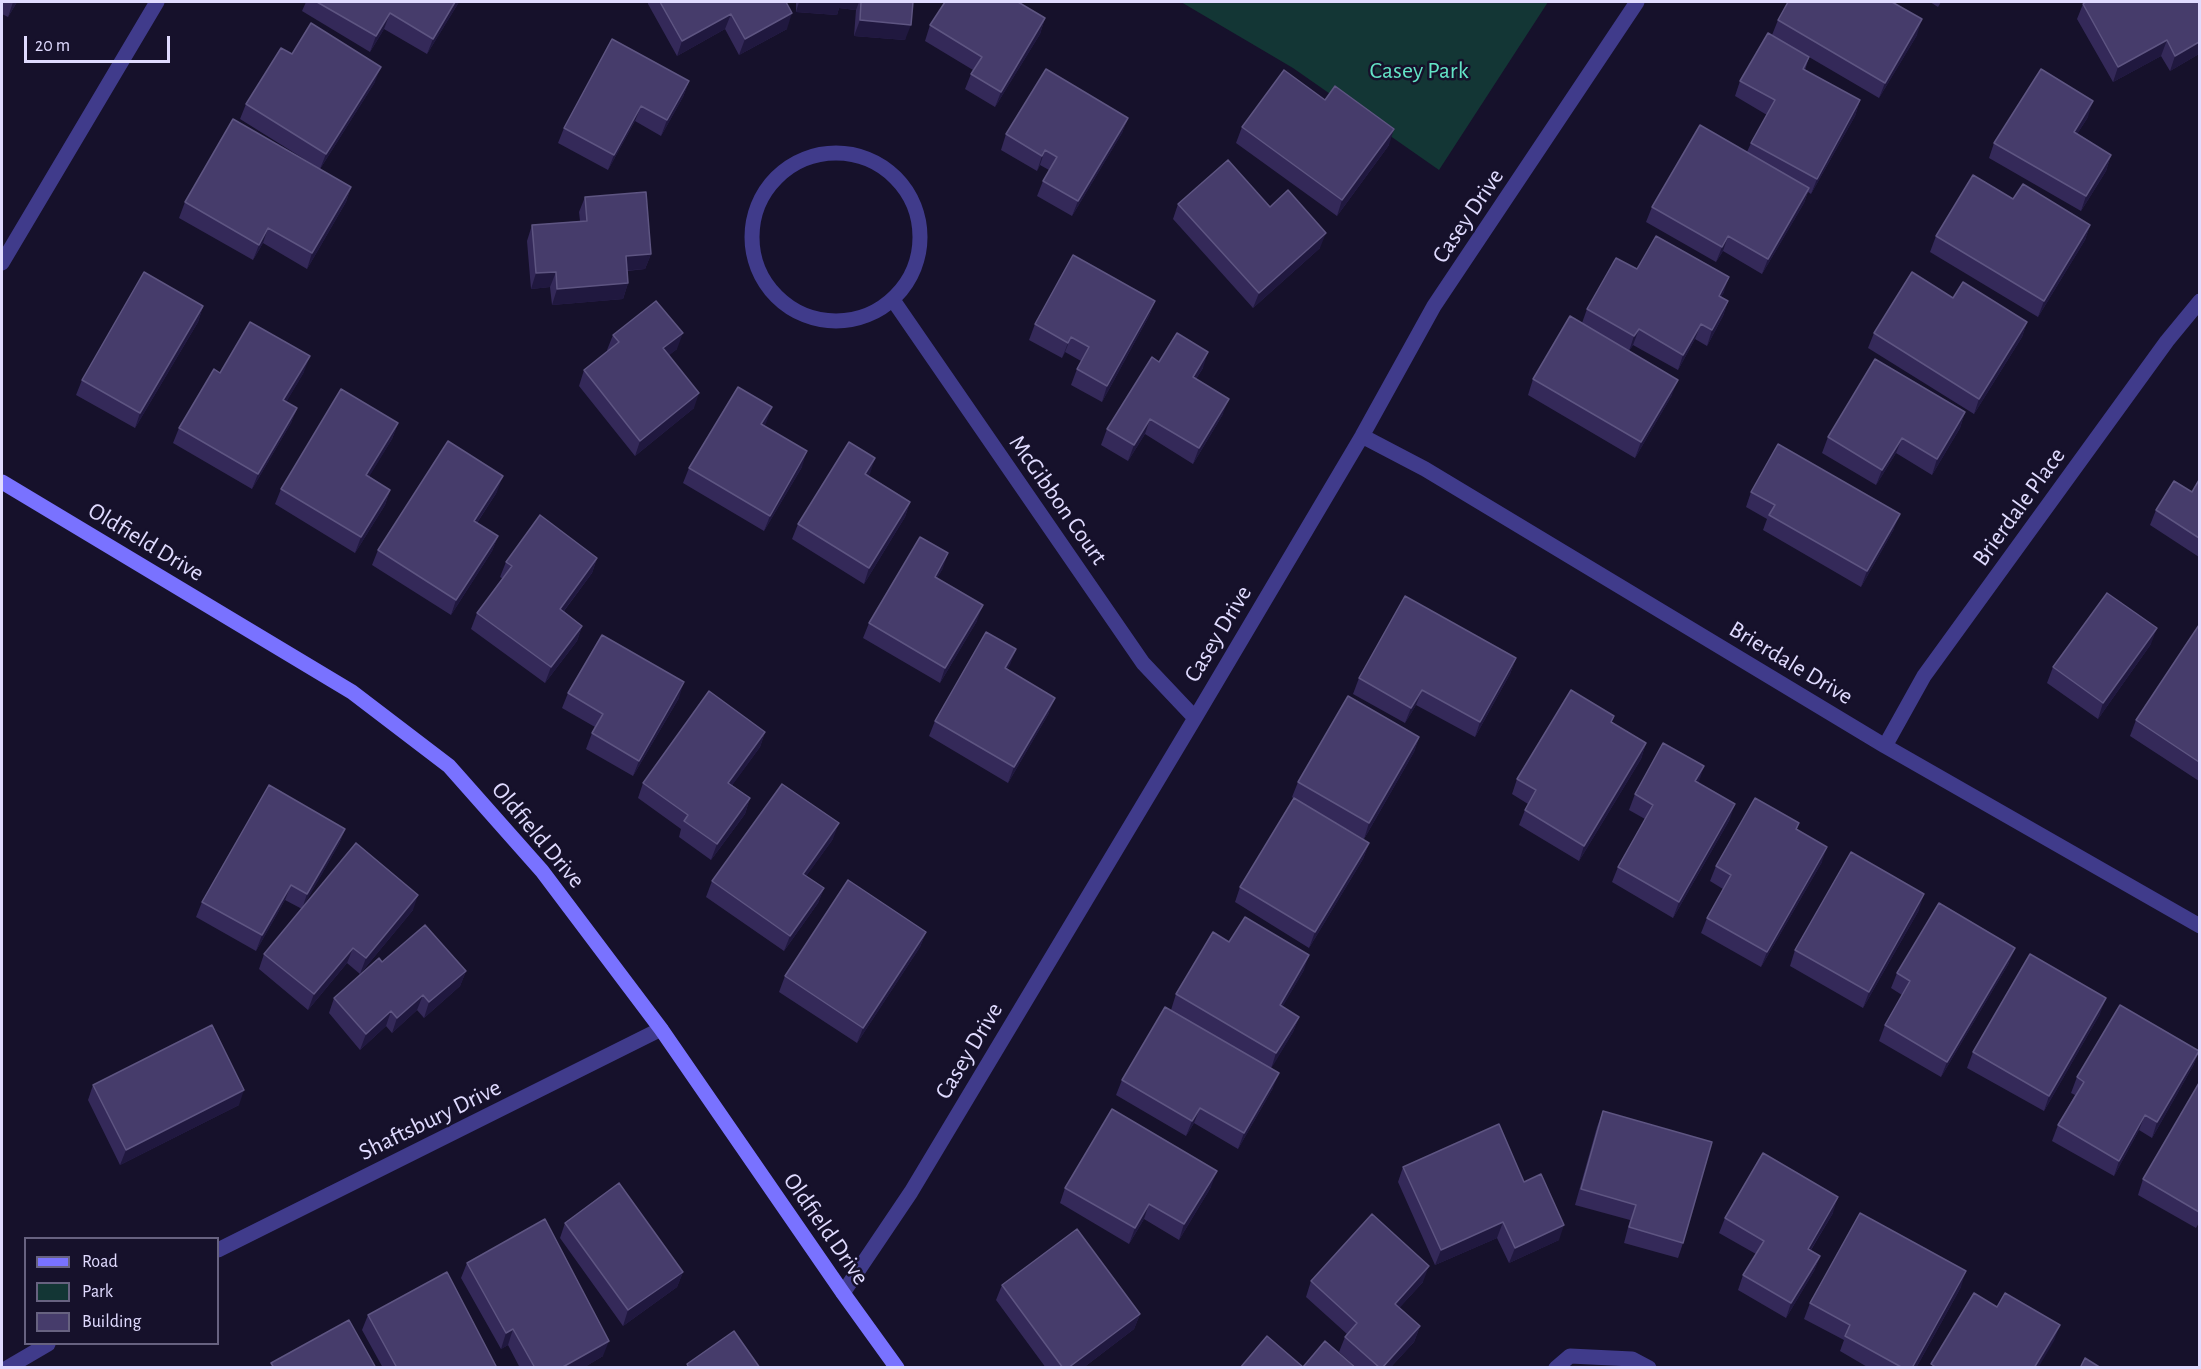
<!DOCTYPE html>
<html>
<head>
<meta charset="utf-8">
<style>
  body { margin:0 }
  #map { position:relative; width:2201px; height:1369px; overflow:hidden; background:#16112b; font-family:"Alegreya Sans",sans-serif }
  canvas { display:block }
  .frame { position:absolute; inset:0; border:3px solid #e0dbff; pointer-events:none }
  .legend { position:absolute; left:24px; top:1237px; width:195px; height:108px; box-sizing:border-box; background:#16112b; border:2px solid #676280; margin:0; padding:8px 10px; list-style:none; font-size:18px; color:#e0dbff }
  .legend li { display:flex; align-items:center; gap:12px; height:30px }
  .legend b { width:30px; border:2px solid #676280 }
  .scale { position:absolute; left:24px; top:36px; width:146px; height:27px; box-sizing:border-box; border:3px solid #e0dbff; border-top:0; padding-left:8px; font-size:18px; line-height:21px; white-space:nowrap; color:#e0dbff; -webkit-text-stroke:4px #16112b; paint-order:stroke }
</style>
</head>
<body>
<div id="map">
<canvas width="2201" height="1369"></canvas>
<div class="frame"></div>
<ul class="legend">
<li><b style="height:8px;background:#7972ff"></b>Road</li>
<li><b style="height:16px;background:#133635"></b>Park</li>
<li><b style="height:16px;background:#463c6b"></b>Building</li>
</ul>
<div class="scale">20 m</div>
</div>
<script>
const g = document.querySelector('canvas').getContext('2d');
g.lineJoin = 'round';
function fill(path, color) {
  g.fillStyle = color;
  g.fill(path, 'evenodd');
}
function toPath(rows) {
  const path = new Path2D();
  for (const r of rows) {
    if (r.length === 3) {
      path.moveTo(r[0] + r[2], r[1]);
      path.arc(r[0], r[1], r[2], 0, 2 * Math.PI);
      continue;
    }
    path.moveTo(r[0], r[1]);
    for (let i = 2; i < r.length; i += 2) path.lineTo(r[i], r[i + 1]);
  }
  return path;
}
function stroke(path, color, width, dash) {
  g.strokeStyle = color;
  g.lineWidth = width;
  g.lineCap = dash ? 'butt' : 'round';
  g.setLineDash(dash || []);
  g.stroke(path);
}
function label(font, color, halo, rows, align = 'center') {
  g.font = font + ' "Alegreya Sans",sans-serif';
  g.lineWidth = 5;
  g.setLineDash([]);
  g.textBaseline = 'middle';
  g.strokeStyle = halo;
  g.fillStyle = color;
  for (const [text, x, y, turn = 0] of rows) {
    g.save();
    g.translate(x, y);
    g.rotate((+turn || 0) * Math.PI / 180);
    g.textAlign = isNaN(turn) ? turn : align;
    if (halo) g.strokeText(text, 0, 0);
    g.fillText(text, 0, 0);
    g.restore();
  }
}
const green = toPath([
  [1181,2,1548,2,1439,170,1293,68]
]);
const street = toPath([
  [836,237,84],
  [2,263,157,2],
  [893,300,1143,663,1195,718],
  [1362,436,1425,469,1885,746,2200,926],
  [1885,746,1924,676,2167,341,2200,301],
  [218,1250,661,1029],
  [843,1293,911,1192,1195,718,1362,436,1434,306,1637,2],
  [7,1368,48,1344],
  [1556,1368,1570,1356,1632,1359,1649,1368]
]);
const secondary = toPath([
  [2,482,352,692,449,766,542,871,661,1029,843,1293,897,1368]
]);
const wall = toPath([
  [2,2,17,2,8,17,2,14],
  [306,2,459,2,427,54,384,29,370,52,302,11],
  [648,2,786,2,787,29,739,55,725,29,677,56,648,4],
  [796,2,913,2,905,40,854,36,856,10,839,8,837,15,796,12],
  [1930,2,1941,2,1938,7],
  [2199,2,2199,54,2170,71,2161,56,2113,82,2077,19,2083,4],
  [1045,18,1040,34,995,107,965,89,971,74,973,70,925,41,930,25],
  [1778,20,1917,35,1879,98,1809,57,1805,70,1860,100,1855,116,1811,194,1808,192,1804,203,1762,274,1723,251,1716,262,1646,222,1652,207,1747,152,1751,143,1767,115,1735,96,1740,81,1788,45,1772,35],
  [689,81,683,97,661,136,635,121,608,170,558,143,564,128],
  [375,82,320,169,240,119,246,104],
  [1325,100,1389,145,1337,216,1236,143,1242,127],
  [2088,117,2077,134,2111,155,2106,171,2081,211,1989,158,1994,143],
  [1128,118,1122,133,1072,216,1037,196,1043,181,1049,170,1040,165,1037,171,1001,150,1006,134],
  [351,187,346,202,307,269,263,243,253,260,179,218,185,202],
  [585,197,651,254,645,269,627,271,628,283,623,299,552,305,550,287,531,289,527,241,532,225,580,221,579,212],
  [2013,199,2090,225,2085,240,2038,317,1930,252,1936,236],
  [1178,204,1270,207,1320,248,1253,308,1173,219],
  [1637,269,1724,292,1721,297,1728,301,1723,316,1707,346,1695,339,1678,370,1633,345,1629,351,1672,395,1635,458,1528,395,1533,379,1582,323,1587,309],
  [1953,298,2027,322,2022,337,1974,414,1868,348,1874,333],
  [1155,301,1149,316,1102,402,1071,385,1077,369,1081,361,1065,352,1062,358,1029,340,1035,324],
  [203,306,198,322,135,428,76,395,82,380],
  [613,335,677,349,669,355,694,408,635,456,579,386,584,370,608,351,607,350],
  [1159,362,1203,368,1196,379,1223,414,1193,464,1145,434,1128,461,1101,445,1107,429],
  [304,372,286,402,297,408,291,423,252,489,173,443,179,428,220,373],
  [1965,412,1960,428,1932,475,1896,453,1876,485,1822,453,1828,437],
  [398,423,392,439,369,476,390,490,385,505,355,553,275,504,281,489],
  [766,423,764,426,802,467,764,531,683,483,689,468],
  [875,458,868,476,910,502,905,517,864,584,792,539,798,524],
  [2199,480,2199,557,2150,525,2156,510,2192,492],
  [497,492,477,523,498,536,492,551,451,615,372,565,378,550],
  [1751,492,1894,529,1861,587,1763,530,1767,519,1746,507],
  [597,558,592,573,564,611,582,626,577,641,545,683,471,629,477,613,503,579,500,577,506,562],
  [943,568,937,578,977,621,940,683,863,638,869,623],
  [2199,625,2199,781,2130,736,2136,720],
  [2151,644,2098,719,2047,683,2053,667],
  [1016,649,1007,670,1049,713,1008,783,929,736,935,721],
  [1516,658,1510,674,1475,737,1416,705,1405,723,1353,694,1359,678],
  [568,693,679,698,633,776,586,749,592,733,595,727,562,708],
  [1612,723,1646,743,1641,759,1579,861,1519,825,1525,810,1528,804,1512,794,1517,779],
  [765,732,760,747,732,785,750,798,745,814,711,860,679,837,681,829,638,798,643,783],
  [1419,737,1414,752,1364,839,1317,812,1369,843,1363,859,1309,948,1235,902,1240,887,1294,799,1292,797,1298,782],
  [1698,783,1730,819,1673,918,1612,882,1618,867,1645,819,1629,810,1635,794],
  [1799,823,1797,829,1822,862,1761,967,1701,933,1707,918,1723,889,1710,881,1716,866],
  [345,829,339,844,302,908,413,910,360,974,347,963,308,1010,259,969,264,954,302,909,285,900,256,951,196,917,202,902],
  [833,839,806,876,824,888,818,903,784,951,706,897,712,881],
  [1919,910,1863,1008,1790,966,1795,950],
  [926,932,920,947,857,1043,779,992,785,976],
  [1229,942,1304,970,1282,1007,1299,1017,1293,1032,1271,1068,1273,1088,1238,1149,1194,1123,1186,1136,1116,1095,1122,1080,1171,1010,1176,994],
  [382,962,466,971,460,986,424,1018,417,1010,392,1033,386,1026,360,1050,329,1013,334,998],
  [2009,963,1941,1077,1879,1041,1885,1025,1902,995,1891,988,1897,973],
  [2100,1014,2044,1111,1967,1068,1973,1052],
  [2199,1051,2193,1066,2152,1138,2139,1130,2114,1176,2052,1141,2058,1125,2075,1095,2071,1093,2077,1077],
  [2199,1083,2199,1223,2196,1228,2138,1195,2143,1179],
  [93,1085,239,1105,120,1165,88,1100],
  [1603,1111,1683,1243,1678,1258,1624,1243,1630,1220,1575,1205,1597,1127],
  [1403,1167,1524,1182,1559,1240,1509,1263,1497,1238,1435,1265,1398,1182],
  [1211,1187,1179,1240,1144,1219,1129,1244,1060,1203,1065,1188],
  [1833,1213,1811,1250,1820,1256,1814,1271,1786,1318,1738,1290,1743,1275,1756,1254,1719,1233,1725,1218],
  [565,1223,683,1272,677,1287,623,1326,560,1238],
  [467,1263,603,1356,583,1368,520,1368,508,1345,501,1349,461,1278],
  [1311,1281,1423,1282,1399,1308,1420,1326,1414,1342,1390,1368,1357,1368,1339,1352,1345,1337,1347,1334,1306,1297],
  [1002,1285,1140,1314,1134,1329,1083,1368,1046,1368,996,1300],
  [1961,1287,1916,1368,1869,1368,1840,1351,1844,1340,1804,1319,1810,1303],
  [368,1315,497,1368,383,1368,362,1330]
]);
const shadedWall = toPath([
  [13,2,17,2,8,17],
  [455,2,459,2,427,54,433,39],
  [799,2,859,2,856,10,839,8,837,15,796,12],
  [390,13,384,29,370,52,376,36],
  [792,13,787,29,739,55,745,39],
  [731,14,725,29,677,56,682,41],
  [1045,18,1040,34,995,107,1001,92],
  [1922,19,1917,35,1879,98,1885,83],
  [860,20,911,25,905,40,854,36],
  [2167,40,2161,56,2113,82,2118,67],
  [2199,42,2199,54,2170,71,2175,56],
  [381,67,375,82,320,169,326,154],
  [689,81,683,97,661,136,667,120],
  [1860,100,1855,116,1811,194,1817,179],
  [2093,101,2088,117,2068,148,2074,132],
  [641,106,635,121,608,170,614,155],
  [1128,118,1122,133,1072,216,1078,201],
  [1394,129,1389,145,1337,216,1342,200],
  [1045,150,1040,165,1037,171,1042,156],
  [2111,155,2106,171,2081,211,2086,196],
  [351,187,346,202,307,269,312,253],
  [1809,188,1804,203,1762,274,1768,259],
  [2090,225,2085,240,2038,317,2044,301],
  [268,228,263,243,253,260,259,245],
  [1326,233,1320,248,1253,308,1259,293],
  [1728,236,1723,251,1716,262,1722,247],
  [651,254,645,269,620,271,626,256],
  [556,272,550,287,531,289,536,273],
  [1729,277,1724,292,1713,311,1719,296],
  [628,283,623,299,552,305,557,289],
  [1155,301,1149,316,1102,402,1107,386],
  [1728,301,1723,316,1707,346,1712,330],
  [203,306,198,322,135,428,140,413],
  [2027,322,2022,337,1974,414,1979,399],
  [1701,324,1695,339,1678,370,1683,355],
  [1639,329,1633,345,1629,351,1634,336],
  [683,333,677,349,658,364,663,348],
  [1071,337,1065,352,1062,358,1068,343],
  [1208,352,1203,368,1187,392,1193,377],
  [310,356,304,372,278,416,283,400],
  [1678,380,1672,395,1635,458,1641,442],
  [699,393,694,408,635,456,640,441],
  [1229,399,1223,414,1193,464,1199,448],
  [772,407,766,423,756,439,761,424],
  [297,408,291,423,252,489,258,474],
  [1965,412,1960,428,1932,475,1937,459],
  [1150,419,1145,434,1128,461,1134,445],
  [398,423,392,439,361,490,366,475],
  [1902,438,1896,453,1876,485,1882,470],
  [807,451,802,467,764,531,770,516],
  [875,458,870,474,859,489,865,474],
  [503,476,497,492,468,536,474,521],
  [390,490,385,505,355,553,361,537],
  [910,502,905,517,864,584,869,568],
  [1900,514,1894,529,1861,587,1867,571],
  [498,536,492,551,451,615,456,600],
  [948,553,943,568,929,592,935,577],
  [597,558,592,573,554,624,560,609],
  [983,605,977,621,940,683,945,668],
  [582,626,577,641,545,683,551,667],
  [2157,628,2151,644,2098,719,2103,703],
  [1016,649,1010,665,999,684,1005,668],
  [1516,658,1510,674,1475,737,1480,722],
  [684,682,679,698,633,776,639,761],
  [1422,690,1416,705,1405,723,1411,708],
  [1055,698,1049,713,1008,783,1014,767],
  [765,732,760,747,723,798,728,783],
  [1419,737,1414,752,1364,839,1369,823],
  [1646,743,1641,759,1579,861,1584,846],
  [1704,766,1699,782,1690,797,1695,781],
  [750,798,745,814,711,860,717,844],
  [1735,804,1730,819,1673,918,1679,902],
  [839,823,833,839,797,889,803,874],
  [345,829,339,844,302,909,307,894],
  [1369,843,1363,859,1309,948,1315,932],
  [1827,847,1822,862,1761,967,1767,952],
  [291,885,285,900,256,951,262,935],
  [824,888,818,903,784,951,790,936],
  [1924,894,1919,910,1863,1008,1869,992],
  [418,895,413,910,360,974,366,958],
  [926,932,920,947,857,1043,863,1028],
  [353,948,347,963,308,1010,314,994],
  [2015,948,2009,963,1941,1077,1947,1062],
  [1309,955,1304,970,1274,1021,1280,1005],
  [466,971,460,986,424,1018,429,1002],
  [423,995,417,1010,392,1033,397,1018],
  [2106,998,2100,1014,2044,1111,2049,1096],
  [391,1011,386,1026,360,1050,366,1034],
  [1299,1017,1293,1032,1271,1069,1276,1053],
  [2199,1051,2193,1066,2152,1138,2157,1122],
  [1279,1073,1273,1088,1238,1149,1244,1133],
  [244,1090,239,1105,120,1165,126,1150],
  [1200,1108,1194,1123,1186,1136,1192,1121],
  [2145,1115,2139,1130,2114,1176,2119,1161],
  [1217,1171,1211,1187,1179,1240,1184,1224],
  [1838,1197,1833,1213,1802,1264,1808,1249],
  [1149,1204,1144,1219,1129,1244,1135,1228],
  [1503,1222,1497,1238,1435,1265,1441,1250],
  [1564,1225,1559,1240,1509,1263,1515,1248],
  [1820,1256,1814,1271,1786,1318,1791,1303],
  [1429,1266,1423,1282,1389,1319,1395,1304],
  [1966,1271,1961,1287,1916,1368,1912,1368],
  [683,1272,677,1287,623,1326,628,1310],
  [1140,1314,1134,1329,1083,1368,1068,1368],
  [2060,1325,2054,1341,2038,1368,2034,1368],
  [1420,1326,1414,1342,1390,1368,1382,1368],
  [513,1329,508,1345,501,1349,506,1333],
  [609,1341,603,1356,583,1368,561,1368]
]);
const building = toPath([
  [317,2,455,2,433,39,390,13,376,36,317,2],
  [660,2,786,2,792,13,745,39,731,14,682,41,660,2],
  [861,2,913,2,911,25,860,20,861,2],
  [945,2,1018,2,1045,18,1001,92,971,74,982,57,930,25,945,2],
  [1788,2,1892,2,1922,19,1885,83,1778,20,1788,2],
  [2086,2,2199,2,2199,42,2175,56,2167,40,2118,67,2083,4,2086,2],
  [311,23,381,67,326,154,246,104,281,48,292,54,311,23],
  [1768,33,1809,57,1803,69,1860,100,1817,179,1751,143,1775,100,1740,81,1768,33],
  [612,39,689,81,667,120,641,106,614,155,564,128,612,39],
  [1046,69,1128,118,1078,201,1043,181,1057,157,1045,150,1042,156,1006,134,1046,69],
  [2041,69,2093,101,2074,132,2111,155,2086,196,1994,143,2041,69],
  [1284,70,1325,100,1335,86,1394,129,1342,200,1242,127,1284,70],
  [233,119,351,187,312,253,268,228,259,245,185,202,233,119],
  [1700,125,1809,188,1768,259,1728,236,1722,247,1652,207,1700,125],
  [1228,160,1270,207,1288,190,1326,233,1259,293,1178,204,1228,160],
  [1973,175,2013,199,2023,184,2090,225,2044,301,1936,236,1973,175],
  [646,192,651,254,626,256,628,283,557,289,556,272,536,273,532,225,587,221,585,197,646,192],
  [1656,236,1729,277,1719,296,1728,301,1712,330,1701,324,1683,355,1639,329,1634,336,1587,309,1616,258,1637,269,1656,236],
  [1073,255,1155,301,1107,386,1077,369,1089,347,1071,337,1068,343,1035,324,1073,255],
  [144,272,203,306,140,413,82,380,144,272],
  [1912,272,1953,298,1963,282,2027,322,1979,399,1874,333,1912,272],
  [656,301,683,333,663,348,699,393,640,441,584,370,619,342,613,335,656,301],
  [1570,316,1678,380,1641,442,1533,379,1570,316],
  [250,322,310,356,283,400,297,408,258,474,179,428,214,369,220,373,250,322],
  [1177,333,1208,352,1193,377,1229,399,1199,448,1150,419,1134,445,1107,429,1152,357,1159,362,1177,333],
  [1875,359,1965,412,1937,459,1902,438,1882,470,1828,437,1875,359],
  [738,387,772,407,761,424,807,451,770,516,689,468,738,387],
  [341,389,398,423,366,475,390,490,361,537,281,489,341,389],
  [448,441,503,476,474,521,498,536,456,600,378,550,448,441],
  [849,442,875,458,865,474,910,502,869,568,798,524,849,442],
  [1778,444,1900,514,1867,571,1769,515,1775,505,1751,492,1778,444],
  [2199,480,2199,538,2156,510,2174,481,2192,492,2199,480],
  [540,515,597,558,560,609,582,626,551,667,477,613,512,566,506,562,540,515],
  [920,537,948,553,935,577,983,605,945,668,869,623,920,537],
  [2107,593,2157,628,2103,703,2053,667,2107,593],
  [1405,596,1516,658,1480,722,1422,690,1411,708,1359,678,1405,596],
  [2199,625,2199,762,2136,720,2199,625],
  [986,632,1016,649,1005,668,1055,698,1014,767,935,721,986,632],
  [602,635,684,682,639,761,592,733,603,714,568,693,602,635],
  [1571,690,1614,716,1611,722,1646,743,1584,846,1525,810,1536,790,1517,779,1571,690],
  [709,691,765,732,728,783,750,798,717,844,684,821,688,815,643,783,709,691],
  [1348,696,1419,737,1369,823,1298,782,1348,696],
  [1663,743,1704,766,1695,781,1735,804,1679,902,1618,867,1653,805,1635,794,1663,743],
  [782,784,839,823,803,874,824,888,790,936,712,881,782,784],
  [269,785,345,829,307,894,291,885,262,935,202,902,269,785],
  [1294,798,1369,843,1315,932,1240,887,1294,798],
  [1755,798,1799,823,1796,829,1827,847,1767,952,1707,918,1731,875,1716,866,1755,798],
  [356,843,418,895,366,958,353,948,314,994,264,954,356,843],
  [1851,852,1924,894,1869,992,1795,950,1851,852],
  [848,880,926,932,863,1028,785,976,848,880],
  [1939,903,2015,948,1947,1062,1885,1025,1910,981,1897,973,1939,903],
  [1245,917,1309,955,1280,1005,1299,1017,1276,1053,1176,994,1213,932,1229,942,1245,917],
  [425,925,466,971,429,1002,423,995,397,1018,391,1011,366,1034,334,998,379,958,382,962,425,925],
  [2030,954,2106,998,2049,1096,1973,1052,2030,954],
  [2120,1005,2199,1051,2157,1122,2145,1115,2119,1161,2058,1125,2084,1082,2077,1077,2120,1005],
  [1165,1007,1279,1073,1244,1133,1200,1108,1192,1121,1122,1080,1165,1007],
  [212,1025,244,1090,126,1150,93,1085,212,1025],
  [2199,1083,2199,1212,2143,1179,2199,1083],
  [1112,1109,1217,1171,1184,1224,1149,1204,1135,1228,1065,1188,1112,1109],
  [1603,1111,1712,1142,1683,1243,1629,1227,1636,1205,1581,1189,1603,1111],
  [1499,1124,1524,1182,1541,1174,1564,1225,1515,1248,1503,1222,1441,1250,1403,1167,1499,1124],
  [1763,1153,1838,1197,1808,1249,1820,1256,1791,1303,1743,1275,1764,1241,1725,1218,1763,1153],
  [619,1183,683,1272,628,1310,565,1223,619,1183],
  [1860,1213,1966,1271,1912,1368,1903,1368,1845,1336,1850,1325,1810,1303,1860,1213],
  [1372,1214,1429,1266,1395,1304,1420,1326,1382,1368,1380,1368,1345,1337,1357,1323,1311,1281,1372,1214],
  [545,1219,609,1341,561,1368,535,1368,513,1329,506,1333,467,1263,545,1219],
  [1077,1229,1140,1314,1068,1368,1063,1368,1002,1285,1077,1229],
  [447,1272,497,1368,397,1368,368,1315,447,1272],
  [1974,1293,1997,1307,2005,1293,2060,1325,2034,1368,1937,1368,1931,1364,1974,1293],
  [349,1320,376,1368,274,1368,271,1363,349,1320],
  [734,1331,760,1368,689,1368,687,1364,734,1331],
  [1267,1336,1303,1367,1325,1341,1356,1368,1240,1368,1267,1336],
  [2085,1358,2101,1368,2080,1368,2085,1358]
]);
const parkNames = [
  ["Casey Park",1419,71]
];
const streetNames = [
  ["Casey Drive",1468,216,-56],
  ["McGibbon Court",1058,500,55],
  ["Brierdale Place",2019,507,-54],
  ["Oldfield Drive",146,542,31],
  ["Casey Drive",1218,634,-59],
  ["Brierdale Drive",1791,663,31],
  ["Oldfield Drive",538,835,50],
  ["Casey Drive",969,1051,-59],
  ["Shaftsbury Drive",430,1120,-26],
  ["Oldfield Drive",826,1229,55]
];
fill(green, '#133635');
stroke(street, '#403b8b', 15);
stroke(secondary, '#7972ff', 15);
fill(wall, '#342959');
fill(shadedWall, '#20183f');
fill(building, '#463c6b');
stroke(building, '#5e5582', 1.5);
label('24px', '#63e3c6', '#16112b', parkNames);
label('24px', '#e0dbff', '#16112b', streetNames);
</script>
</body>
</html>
